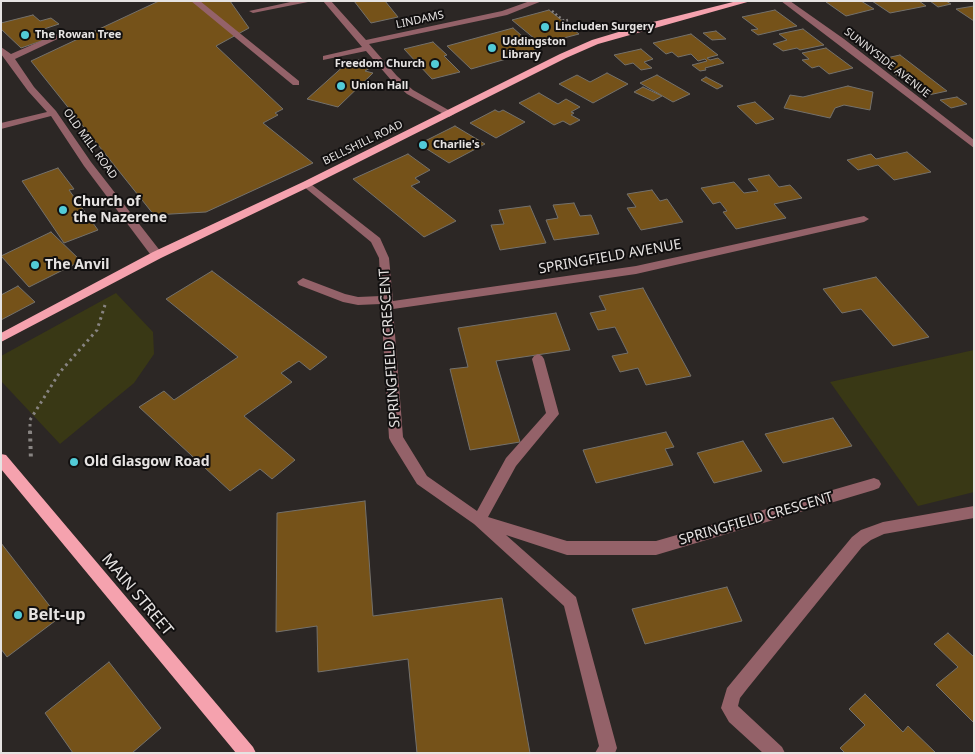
<!DOCTYPE html>
<html>
<head>
<meta charset="utf-8">
<style>
  body { margin:0 }
  #map { position:relative; width:975px; height:754px; overflow:hidden; background:#2c2725; font-family:"Noto Sans",sans-serif }
  canvas { display:block }
  .frame { position:absolute; inset:0; border:2px solid #e6e3e2; pointer-events:none }
</style>
</head>
<body>
<div id="map">
<canvas width="975" height="754"></canvas>
<div class="frame"></div>
</div>
<script>
const g = document.querySelector('canvas').getContext('2d');
g.lineJoin = 'round';
function fill(path, color) {
  g.fillStyle = color;
  g.fill(path, 'evenodd');
}
function toPath(rows) {
  const path = new Path2D();
  for (const r of rows) {
    path.moveTo(r[0], r[1]);
    for (let i = 2; i < r.length; i += 2) path.lineTo(r[i], r[i + 1]);
  }
  return path;
}
function stroke(path, color, width, dash) {
  g.strokeStyle = color;
  g.lineWidth = width;
  g.lineCap = dash ? 'butt' : 'round';
  g.setLineDash(dash || []);
  g.stroke(path);
}
function label(font, color, halo, rows, align = 'center') {
  g.font = font + ' "Noto Sans",sans-serif';
  g.lineWidth = 4;
  g.setLineDash([]);
  g.textBaseline = 'middle';
  g.strokeStyle = halo;
  g.fillStyle = color;
  for (const [text, x, y, turn = 0] of rows) {
    g.save();
    g.translate(x, y);
    g.rotate((+turn || 0) * Math.PI / 180);
    g.textAlign = isNaN(turn) ? turn : align;
    if (halo) g.strokeText(text, 0, 0);
    g.fillText(text, 0, 0);
    g.restore();
  }
}
const green = toPath([
  [116,293,153,332,154,354,134,383,60,444,1,381,1,356],
  [974,350,974,492,918,506,830,382]
]);
const building = toPath([
  [159,1,230,1,249,28,216,46,283,109,275,113,278,115,263,123,313,163,206,212,154,215,31,61,159,1],
  [354,1,385,1,398,17,371,23,354,1],
  [830,1,861,1,874,9,846,16,826,2,830,1],
  [872,1,919,1,926,6,890,13,872,1],
  [930,1,946,1,951,4,938,7,930,1],
  [974,6,974,21,956,9,974,6],
  [549,10,579,34,541,44,512,20,549,10],
  [775,10,797,26,758,35,751,30,758,29,742,17,775,10],
  [33,15,40,21,51,18,59,24,38,31,47,39,21,48,1,29,1,23,33,15],
  [513,28,538,50,471,69,447,46,513,28],
  [803,29,824,45,800,50,797,48,783,51,773,44,787,40,779,34,803,29],
  [716,31,726,39,712,40,703,33,716,31],
  [691,34,718,55,707,58,710,60,718,58,724,63,705,68,706,70,700,71,692,65,707,61,705,59,698,61,691,54,678,57,672,52,666,54,653,43,691,34],
  [433,42,447,55,444,56,460,72,432,79,404,49,433,42],
  [826,48,853,68,829,74,819,66,812,68,802,60,809,59,802,53,826,48],
  [641,49,653,59,644,62,652,68,641,70,633,63,625,65,614,55,641,49],
  [900,55,947,91,924,96,877,60,900,55],
  [359,60,370,68,365,71,373,73,338,107,307,99,347,63,359,60],
  [607,73,628,84,593,103,559,84,577,75,590,82,607,73],
  [657,75,690,94,673,102,640,83,657,75],
  [706,77,723,86,717,89,701,80,706,77],
  [848,86,873,92,870,110,844,105,835,108,830,118,784,108,790,95,803,97,848,86],
  [643,87,662,96,653,101,634,92,643,87],
  [539,93,558,104,566,99,580,107,571,112,574,113,571,115,580,120,570,125,563,121,554,125,519,103,539,93],
  [957,97,967,104,951,108,940,100,957,97],
  [755,102,774,119,756,124,737,106,755,102],
  [495,110,499,112,503,110,525,122,496,138,470,123,495,110],
  [455,126,485,144,449,163,419,144,455,126],
  [907,152,931,172,894,180,878,165,858,170,847,160,871,154,876,159,907,152],
  [408,154,430,170,415,178,420,182,411,186,456,221,424,237,353,179,408,154],
  [58,168,74,189,69,190,98,230,64,243,22,181,58,168],
  [769,175,779,187,790,185,802,198,774,204,786,218,736,229,723,212,727,211,720,202,713,204,701,188,734,182,744,193,758,191,748,179,769,175],
  [652,190,660,201,667,199,683,222,641,230,627,208,636,207,627,194,652,190],
  [574,203,580,216,591,215,599,234,554,240,546,220,558,218,553,205,574,203],
  [530,206,546,243,500,250,491,225,504,224,499,210,530,206],
  [51,232,81,261,29,287,1,256,51,232],
  [212,271,327,357,310,370,299,361,281,373,292,382,244,416,295,460,272,479,260,469,230,491,139,407,164,391,174,400,238,357,166,299,212,271],
  [876,277,929,337,893,346,861,309,842,313,823,289,876,277],
  [18,286,35,302,1,320,1,295,18,286],
  [643,288,691,376,646,385,638,368,620,372,612,356,628,353,615,327,598,330,590,313,606,310,599,296,643,288],
  [556,313,570,350,496,361,520,442,470,450,450,369,468,367,458,328,556,313],
  [833,418,852,446,783,463,765,434,833,418],
  [666,432,674,447,665,449,673,465,596,483,583,450,666,432],
  [743,441,762,471,714,483,697,453,743,441],
  [365,501,373,616,502,598,530,753,417,753,408,659,318,672,317,626,276,632,277,513,365,501],
  [1,543,59,618,7,657,1,649,1,543],
  [727,587,742,621,645,644,632,609,727,587],
  [948,633,974,657,974,723,936,685,958,667,934,644,948,633],
  [109,662,161,728,132,753,73,753,45,713,109,662],
  [865,694,903,732,908,726,936,753,845,753,840,748,865,725,849,709,865,694]
]);
const pathFar2 = toPath([
  [552,11,564,21,568,20]
]);
const pathFar1 = toPath([
  [30,433,30,420,60,372,97,330,105,305]
]);
const path = toPath([
  [30,431,31,461]
]);
const minor = toPath([
  [191,1,200,1,299,81,299,85,293,85,191,1],
  [295,1,313,1,253,13,249,11,295,1],
  [323,1,331,1,366,40,502,11,530,1,542,1,507,15,369,44,397,76,413,90,452,112,454,114,449,117,407,94,391,80,366,51,323,60,323,56,362,47,323,1],
  [781,1,790,1,844,39,974,140,974,148,781,1],
  [59,33,66,35,15,59,34,87,56,111,91,162,161,252,162,255,161,258,153,258,84,166,51,116,1,129,1,123,47,112,28,91,1,54,1,47,11,54,59,33],
  [307,181,380,238,389,258,393,301,636,266,864,216,869,219,864,222,636,274,393,309,403,437,427,476,477,511,506,458,546,413,532,359,534,356,538,354,542,356,544,359,559,414,516,466,488,517,567,541,656,541,874,478,879,480,881,484,879,488,874,490,656,555,567,555,506,535,576,597,617,748,615,753,595,753,599,746,564,606,474,524,417,484,391,442,389,438,381,304,358,305,343,302,299,285,297,282,303,278,345,294,358,297,381,296,379,258,371,242,303,186,302,184,307,181],
  [974,506,974,518,884,534,871,540,862,547,747,689,740,698,738,706,782,747,785,753,763,753,729,722,721,708,727,688,852,537,861,530,883,522,974,506]
]);
const major = toPath([
  [737,1,751,1,598,44,566,58,311,186,161,258,1,342,1,333,153,252,303,182,560,54,592,40,645,24,737,1],
  [1,454,6,455,253,747,256,753,236,753,1,469,1,454]
]);
const markers = [
  [545,27,5,"#52cbd7"],
  [25,35,5,"#52cbd7"],
  [492,48,5,"#52cbd7"],
  [435,64,5,"#52cbd7"],
  [341,86,5,"#52cbd7"],
  [423,145,5,"#52cbd7"],
  [63,210,5,"#52cbd7"],
  [35,265,5,"#52cbd7"],
  [74,462,5,"#52cbd7"],
  [18,615,5,"#52cbd7"]
];
const farStreetnames = [
  ["LINDAMS",420,20,-12],
  ["SUNNYSIDE AVENUE",887,63,38],
  ["BELLSHILL ROAD",363,143,-26],
  ["OLD MILL ROAD",90,144,54]
];
const farPoinames = [
  ["Lincluden Surgery",555,27],
  ["The Rowan Tree",35,35],
  ["Uddingston",502,42],
  ["Library",502,55],
  ["Freedom Church",425,64,"right"],
  ["Union Hall",351,86],
  ["Charlie's",433,145]
];
const poiNames = [
  ["Church of",73,202],
  ["the Nazerene",73,218],
  ["The Anvil",45,265],
  ["Old Glasgow Road",84,462]
];
const streetNames = [
  ["SPRINGFIELD AVENUE",610,257,-10],
  ["SPRINGFIELD CRESCENT",390,348,-94],
  ["SPRINGFIELD CRESCENT",756,519,-16]
];
const nearStreetnames = [
  ["MAIN STREET",137,595,50]
];
const nearPoinames = [
  ["Belt-up",28,615]
];
fill(green, '#393815');
fill(building, '#755219');
stroke(building, '#74716c', 1);
stroke(pathFar2, '#888482', 2.5, [2, 2.5]);
stroke(pathFar1, '#888482', 3, [2.5, 4]);
stroke(path, '#888482', 4, [3, 4.5]);
fill(minor, '#946269');
fill(major, '#f5a2ae');
for (const [x, y, r, color] of markers) {
  const dot = new Path2D();
  dot.arc(x, y, r, 0, 2 * Math.PI);
  g.fillStyle = color;
  g.fill(dot);
  stroke(dot, '#121010', 2);
}
label('11px', '#e6e3e2', '#121010', farStreetnames);
label('bold 11px', '#e6e3e2', '#121010', farPoinames, 'left');
label('bold 14px', '#e6e3e2', '#121010', poiNames, 'left');
label('14px', '#e6e3e2', '#121010', streetNames);
label('16px', '#e6e3e2', '#121010', nearStreetnames);
label('bold 16px', '#e6e3e2', '#121010', nearPoinames, 'left');
</script>
</body>
</html>
